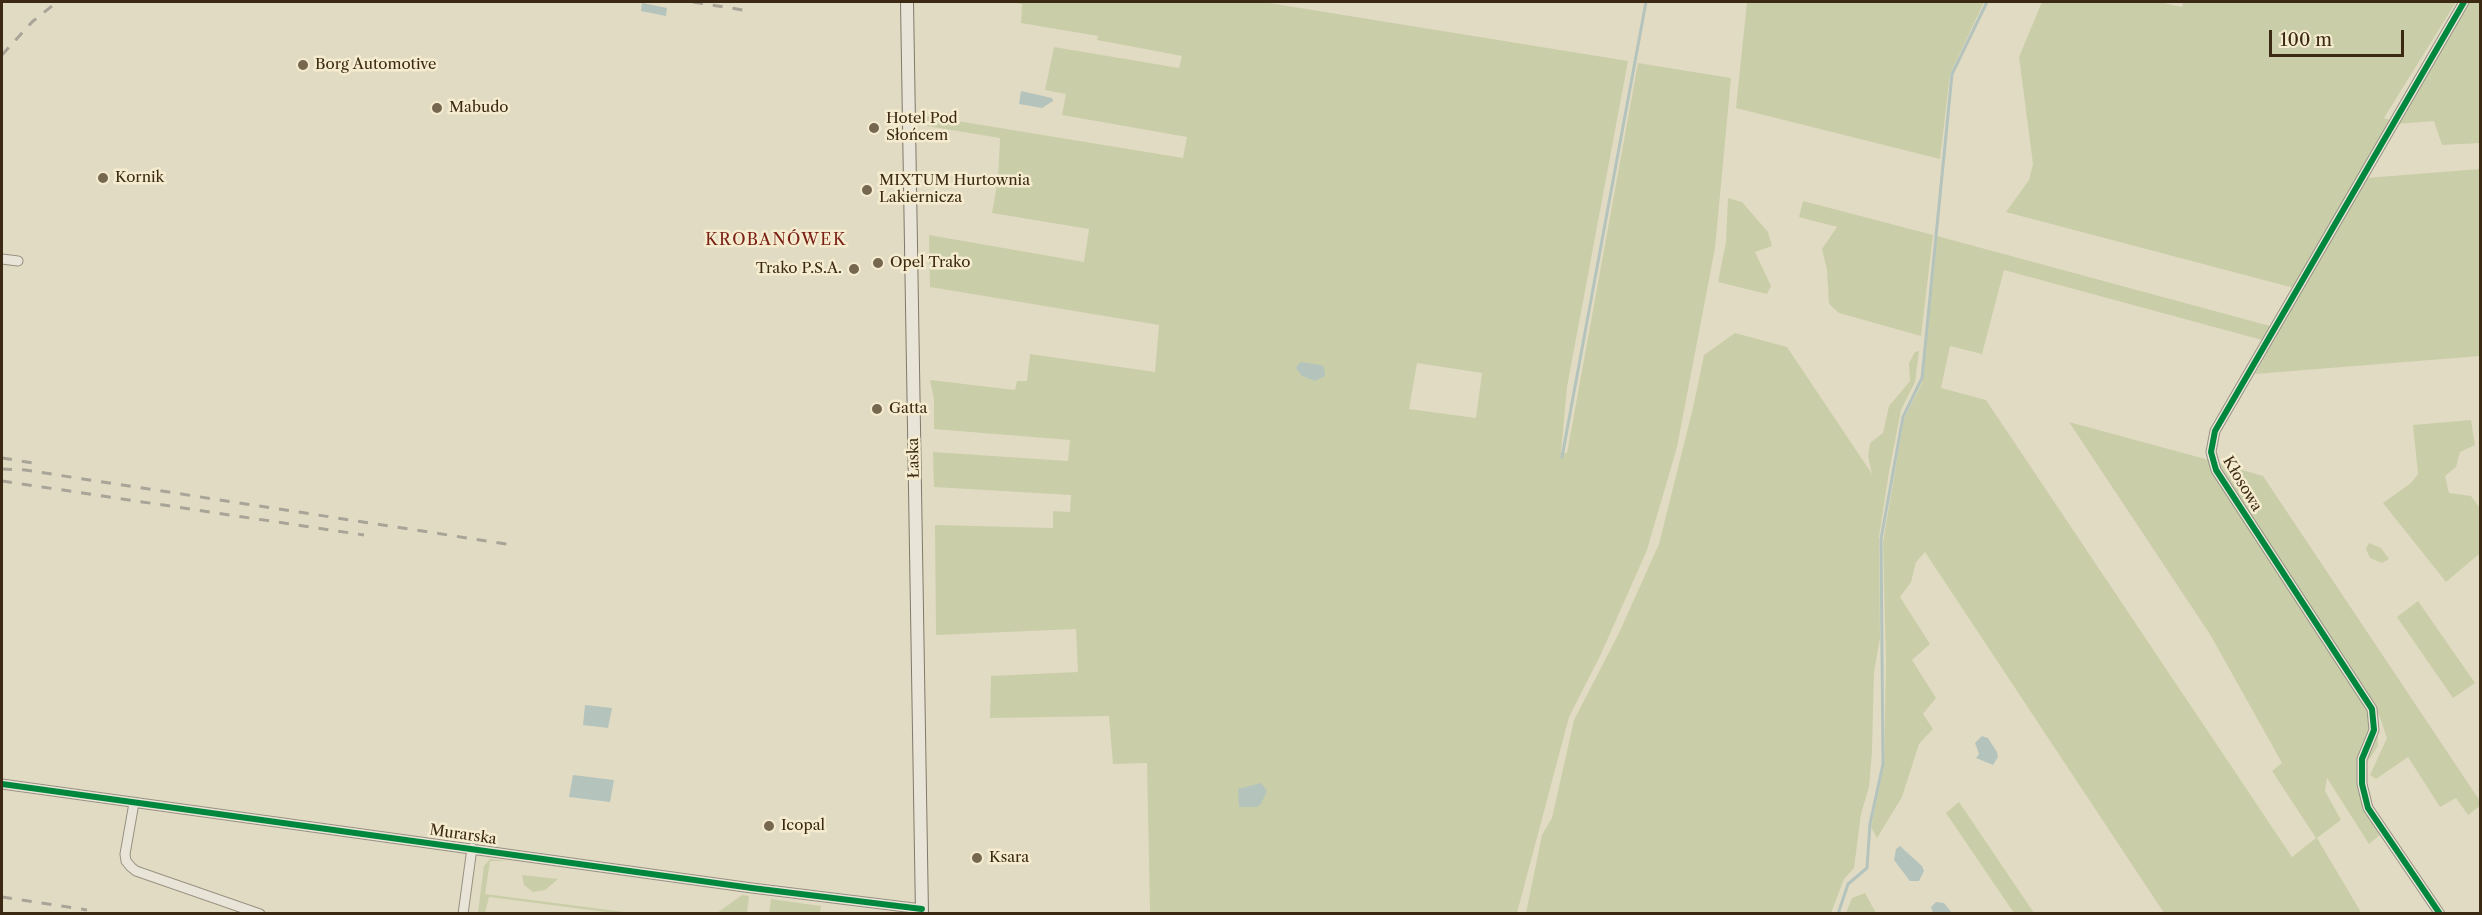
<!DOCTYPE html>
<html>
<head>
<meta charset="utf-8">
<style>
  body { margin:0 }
  #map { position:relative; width:2482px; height:915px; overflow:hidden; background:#e2dbc3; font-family:"Libre Caslon Text",serif }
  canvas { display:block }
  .frame { position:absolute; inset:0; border:3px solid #3c2913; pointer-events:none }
  .scale { position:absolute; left:2269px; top:30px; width:135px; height:27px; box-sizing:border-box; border:3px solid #3c2913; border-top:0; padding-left:8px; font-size:18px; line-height:21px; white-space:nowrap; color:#3c2913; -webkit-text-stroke:4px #f5ecd0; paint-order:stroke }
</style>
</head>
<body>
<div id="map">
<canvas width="2482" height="915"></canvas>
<div class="frame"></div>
<div class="scale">100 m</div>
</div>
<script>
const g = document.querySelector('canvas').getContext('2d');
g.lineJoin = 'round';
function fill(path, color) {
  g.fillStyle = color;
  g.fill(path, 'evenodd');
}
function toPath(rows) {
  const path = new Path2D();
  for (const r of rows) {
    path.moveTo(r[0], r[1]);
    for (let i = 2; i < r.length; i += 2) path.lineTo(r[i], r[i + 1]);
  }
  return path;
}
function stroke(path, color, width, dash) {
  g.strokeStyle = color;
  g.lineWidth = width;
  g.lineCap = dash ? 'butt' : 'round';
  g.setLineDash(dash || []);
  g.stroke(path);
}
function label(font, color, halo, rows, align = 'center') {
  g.font = font + ' "Libre Caslon Text",serif';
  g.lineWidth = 5;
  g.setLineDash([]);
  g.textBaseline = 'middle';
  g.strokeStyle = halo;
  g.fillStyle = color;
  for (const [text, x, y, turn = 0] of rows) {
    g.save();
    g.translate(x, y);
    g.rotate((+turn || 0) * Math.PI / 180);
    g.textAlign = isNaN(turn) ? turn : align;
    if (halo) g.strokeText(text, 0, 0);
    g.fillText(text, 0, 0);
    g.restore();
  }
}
const green = toPath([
  [1011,2,1263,2,1628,61,1567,387,1561,453,1567,453,1638,63,1731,78,1715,248,1677,447,1647,550,1601,654,1569,717,1517,913,1150,913,1147,763,1113,764,1109,716,990,718,991,676,1078,672,1076,629,936,635,935,525,1053,528,1053,511,1070,512,1071,495,934,487,933,452,1068,461,1070,440,934,429,934,399,930,380,1015,390,1017,381,1027,381,1030,354,1155,372,1159,325,930,287,929,235,1084,262,1089,229,992,213,998,180,1000,138,927,126,927,116,1183,158,1187,137,1062,115,1066,94,1045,90,1054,47,1179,68,1182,56,1097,40,1098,36,1021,23,1022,4],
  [1417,363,1482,373,1476,418,1409,409],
  [1747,2,1984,2,1950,74,1940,159,1736,108],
  [2042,2,2159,2,2182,7,2183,2,2456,2,2384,118,2391,120,2294,288,2006,212,2029,180,2033,164,2019,57],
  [2466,2,2480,2,2480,143,2442,145,2434,121,2396,124],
  [2480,169,2480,356,2255,374,2359,185,2366,178],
  [1728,198,1742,202,1768,232,1772,246,1755,252,1771,286,1767,294,1718,282,1726,242],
  [1803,201,1933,235,1921,336,1839,313,1829,304,1827,270,1822,249,1837,227,1799,217],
  [1937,236,2270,326,2262,340,2004,270,1982,354,1950,346,1941,388,1986,400,2292,857,2316,838,2272,771,2282,763,2211,636,2069,422,2209,460,2377,719,2378,746,2357,778,2363,805,2382,833,2369,844,2327,778,2325,791,2341,820,2317,838,2362,914,2164,913,1925,552,1916,562,1911,582,1900,597,1930,644,1912,660,1936,698,1923,714,1933,729,1919,744,1902,797,1877,838,1871,827,1884,764,1886,661,1883,542,1904,419,1922,383],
  [1735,333,1787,347,1872,474,1868,456,1870,443,1883,433,1889,406,1910,381,1909,363,1915,352,1919,351,1915,382,1901,410,1889,472,1879,537,1880,638,1874,672,1872,752,1869,787,1861,814,1854,868,1844,879,1831,913,1636,913,1637,911,1634,914,1526,913,1542,835,1552,818,1574,720,1619,633,1659,544,1693,408,1704,355],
  [2471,420,2475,445,2460,452,2456,467,2445,476,2449,493,2471,496,2480,508,2480,557,2478,555,2446,582,2383,503,2411,483,2418,474,2413,425],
  [2218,463,2263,476,2480,801,2480,806,2468,815,2456,798,2440,807,2408,757,2376,779,2370,775,2387,738,2379,715],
  [2369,543,2381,548,2389,559,2382,563,2370,558,2366,549],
  [2418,601,2475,683,2453,698,2397,617],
  [1959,802,2034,913,2014,913,1946,813],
  [490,859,507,861,490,861,485,894,632,913,614,913,489,897,485,913,478,912,484,866],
  [522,875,558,879,545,890,533,892,524,885],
  [1865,893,1876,913,1846,913,1852,898],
  [742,895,749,896,747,913,717,913],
  [771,899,821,906,820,913,769,913]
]);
const water = toPath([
  [642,3,667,8,666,16,641,11],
  [1021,91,1052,98,1053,101,1042,108,1019,104],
  [1300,362,1321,365,1324,367,1325,376,1315,381,1302,376,1296,368],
  [585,705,612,708,608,728,583,725],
  [1982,736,1988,738,1997,752,1998,757,1993,765,1976,758,1979,754,1975,743],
  [573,775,614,780,610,802,569,797],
  [1261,783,1267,791,1261,804,1257,807,1239,807,1238,789],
  [1900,846,1922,866,1924,871,1919,881,1910,881,1894,860,1896,849],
  [1936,902,1944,903,1952,913,1933,913,1931,907]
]);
const stream = toPath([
  [1562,457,1646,2],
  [1838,914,1848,884,1867,868,1870,824,1883,764,1881,539,1903,417,1922,378,1952,74,1987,2]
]);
const minor = toPath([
  [2,259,18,261],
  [2,784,752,888,922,909],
  [134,803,125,854,126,861,131,867,136,871,260,914],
  [463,914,472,848],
  [2440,914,2368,808,2362,784,2362,759,2374,730,2372,709,2216,470,2211,452,2215,431,2464,2]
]);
const secondary = toPath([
  [907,2,922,914]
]);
const rail = toPath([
  [693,2,743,10],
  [2,3,2,2],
  [2,55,32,22,57,2],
  [2,458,33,463],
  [2,469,25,470,513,545],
  [2,481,364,535],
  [2,897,87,910]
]);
const cycleway = toPath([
  [2,784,752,888,922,909],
  [2440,914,2368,808,2362,784,2362,759,2374,730,2372,709,2216,470,2211,452,2215,431,2464,2]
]);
const markers = [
  [303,65,6,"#766751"],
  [437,108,6,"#766751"],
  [874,128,6,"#766751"],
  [103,178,6,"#766751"],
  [867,190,6,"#766751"],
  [878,263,6,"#766751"],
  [854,269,6,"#766751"],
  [877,409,6,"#766751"],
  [769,826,6,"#766751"],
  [977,858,6,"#766751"]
];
const poiNames = [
  ["Borg Automotive",315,65],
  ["Mabudo",449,108],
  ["Hotel Pod",886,119],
  ["Słońcem",886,136],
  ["Kornik",115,178],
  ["MIXTUM Hurtownia",879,181],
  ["Lakiernicza",879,198],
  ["Opel Trako",890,263],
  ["Trako P.S.A.",842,269,"right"],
  ["Gatta",889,409],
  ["Icopal",781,826],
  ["Ksara",989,858]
];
const streetNames = [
  ["Łaska",914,458,-91],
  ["Kłosowa",2242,484,59],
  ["Murarska",463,835,8]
];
const neighbourhoodNames = [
  ["KROBANÓWEK",776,240]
];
fill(green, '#c9cea8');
fill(water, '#b4c4bd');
stroke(stream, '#b4c4bd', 3);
stroke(minor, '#979181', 11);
stroke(secondary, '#807969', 14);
stroke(minor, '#e8e4d8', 9);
stroke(secondary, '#e8e4d8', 12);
stroke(rail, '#a8a498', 3, [10, 10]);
stroke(cycleway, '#00873e', 6);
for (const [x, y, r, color] of markers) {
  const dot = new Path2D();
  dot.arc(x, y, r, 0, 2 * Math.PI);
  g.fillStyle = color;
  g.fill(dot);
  stroke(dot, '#f5ecd0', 2);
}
label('15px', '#3c2913', '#f5ecd0', poiNames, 'left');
label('15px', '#3c2913', '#f5ecd0', streetNames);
g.letterSpacing = '1.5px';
label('16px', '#7a1f14', '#f5ecd0', neighbourhoodNames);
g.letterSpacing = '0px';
</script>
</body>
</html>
